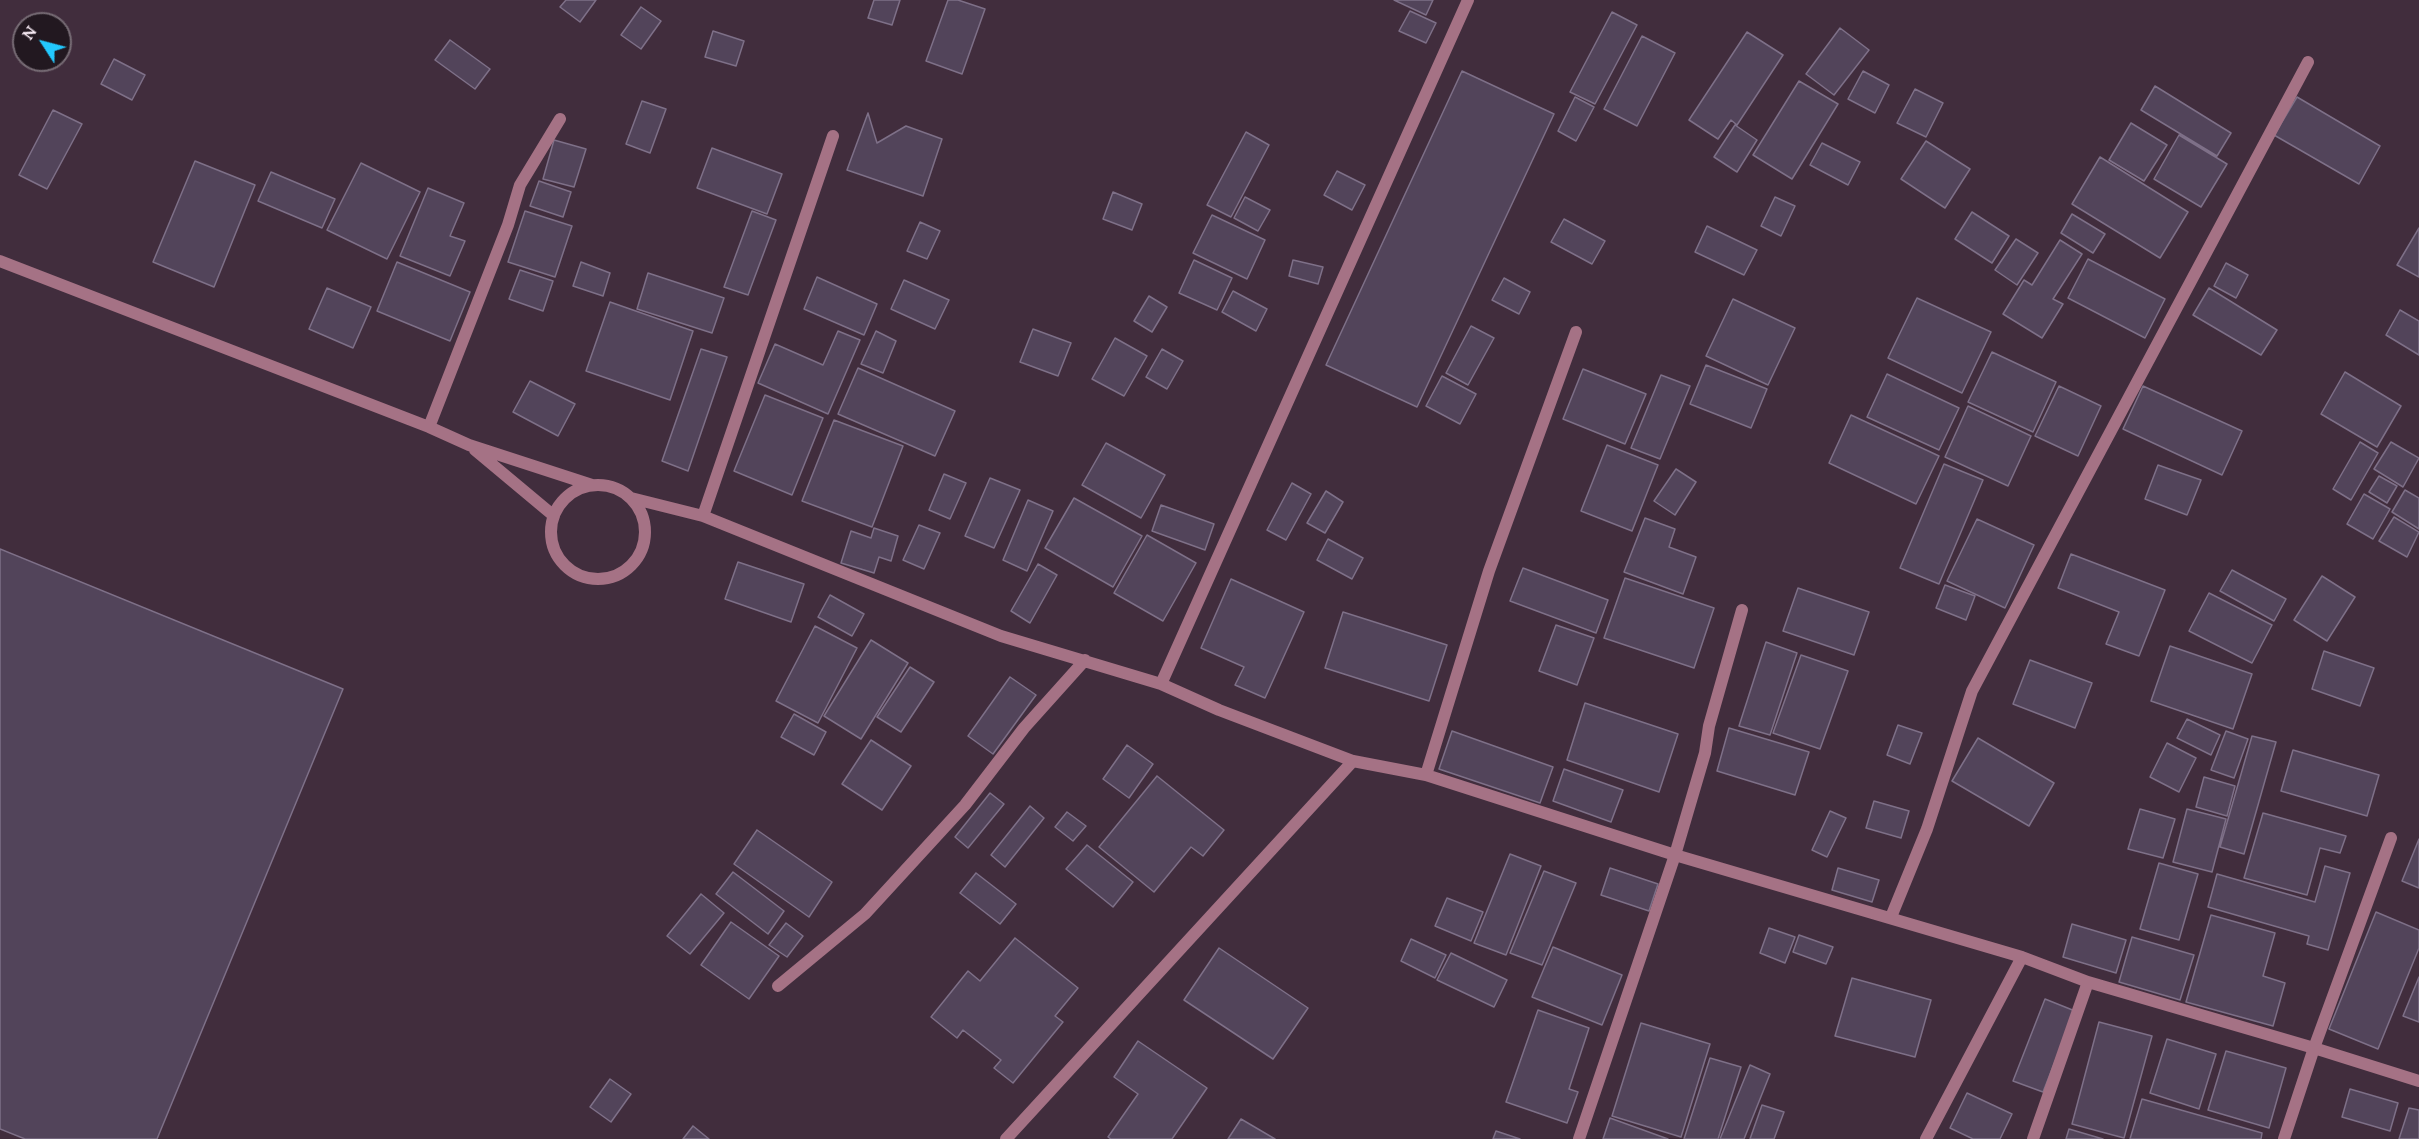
<!DOCTYPE html>
<html>
<head>
<meta charset="utf-8">
<style>
  body { margin:0 }
  #map { position:relative; width:2419px; height:1139px; overflow:hidden; background:#412d3d; font-family:Lora,serif }
  canvas { display:block }
  .north { position:absolute; left:12px; top:12px; width:60px; height:60px; box-sizing:border-box; background:#221820; border:2px solid #776c75; border-radius:50%; rotate:306deg; font-size:16px; font-weight:700; line-height:24px; text-align:center; color:#f7eaf4 }
  .north::after { content:''; display:block; margin:auto; width:21px; height:27px; background:#23c9fe; clip-path:polygon(50% 0,100% 100%,50% 72%,0 100%) }
</style>
</head>
<body>
<div id="map">
<canvas width="2419" height="1139"></canvas>
<div class="north">N</div>
</div>
<script>
const g = document.querySelector('canvas').getContext('2d');
g.lineJoin = 'round';
function fill(path, color) {
  g.fillStyle = color;
  g.fill(path, 'evenodd');
}
function toPath(rows) {
  const path = new Path2D();
  for (const r of rows) {
    if (r.length === 3) {
      path.moveTo(r[0] + r[2], r[1]);
      path.arc(r[0], r[1], r[2], 0, 2 * Math.PI);
      continue;
    }
    path.moveTo(r[0], r[1]);
    for (let i = 2; i < r.length; i += 2) path.lineTo(r[i], r[i + 1]);
  }
  return path;
}
function stroke(path, color, width, dash) {
  g.strokeStyle = color;
  g.lineWidth = width;
  g.lineCap = dash ? 'butt' : 'round';
  g.setLineDash(dash || []);
  g.stroke(path);
}
const building = toPath([
  [566,0,596,0,580,22,560,7,566,0],
  [874,0,900,0,892,25,868,18,874,0],
  [948,0,958,0,985,9,962,74,926,61,948,0],
  [1394,0,1433,0,1426,15,1394,0],
  [641,7,661,21,641,49,621,35,641,7],
  [1410,11,1436,23,1426,43,1399,31,1410,11],
  [1612,12,1637,25,1595,104,1570,92,1612,12],
  [1840,28,1869,50,1834,95,1806,74,1840,28],
  [713,31,744,41,736,66,705,57,713,31],
  [1747,32,1783,55,1737,125,1731,120,1718,139,1689,120,1747,32],
  [1642,36,1675,53,1637,126,1604,109,1642,36],
  [450,40,490,69,475,89,435,60,450,40],
  [114,59,145,75,132,100,101,84,114,59],
  [1462,71,1554,114,1417,407,1326,365,1462,71],
  [1863,71,1889,85,1875,113,1848,99,1863,71],
  [1799,81,1838,104,1792,179,1753,155,1799,81],
  [2155,86,2231,133,2217,156,2141,110,2155,86],
  [1915,89,1943,103,1926,137,1897,123,1915,89],
  [1575,97,1594,107,1576,141,1558,131,1575,97],
  [2297,97,2380,146,2359,184,2274,135,2297,97],
  [642,101,666,109,650,153,626,144,642,101],
  [53,110,82,124,47,189,19,175,53,110],
  [868,113,877,143,906,126,942,139,923,196,847,170,868,113],
  [2131,123,2167,145,2144,181,2109,160,2131,123],
  [1735,125,1757,140,1737,172,1714,157,1735,125],
  [1246,132,1269,145,1231,217,1207,205,1246,132],
  [2179,135,2227,164,2201,207,2154,179,2179,135],
  [554,140,586,149,574,187,543,179,554,140],
  [1926,141,1970,169,1945,208,1901,179,1926,141],
  [1822,143,1860,162,1848,185,1810,165,1822,143],
  [712,148,782,174,767,214,697,188,712,148],
  [2100,157,2188,212,2160,258,2072,204,2100,157],
  [195,161,255,185,214,287,153,262,195,161],
  [361,163,420,192,387,259,327,230,361,163],
  [1337,171,1365,185,1352,210,1324,195,1337,171],
  [271,172,335,199,322,228,258,201,271,172],
  [539,181,571,192,563,217,530,206,539,181],
  [428,188,464,203,450,236,465,241,450,276,400,256,428,188],
  [1113,192,1142,204,1132,230,1103,219,1113,192],
  [1245,197,1270,210,1258,231,1234,218,1245,197],
  [1775,197,1795,206,1781,236,1761,226,1775,197],
  [525,211,572,226,555,277,508,262,525,211],
  [752,211,776,220,748,295,724,287,752,211],
  [1972,212,2009,236,1992,263,1955,239,1972,212],
  [2072,214,2105,234,2093,253,2061,233,2072,214],
  [1212,215,1265,240,1247,279,1193,253,1212,215],
  [1564,219,1605,241,1592,264,1551,242,1564,219],
  [920,222,940,231,927,259,907,251,920,222],
  [1707,226,1757,250,1744,275,1695,252,1707,226],
  [2419,228,2419,277,2397,265,2419,228],
  [2016,239,2038,253,2017,285,1995,270,2016,239],
  [2060,240,2082,254,2053,299,2063,304,2042,338,2003,314,2024,280,2032,285,2060,240],
  [2088,259,2165,299,2145,338,2068,298,2088,259],
  [1194,260,1232,278,1217,310,1179,293,1194,260],
  [1293,260,1323,267,1318,284,1289,276,1293,260],
  [397,262,470,292,450,341,377,311,397,262],
  [581,262,610,273,603,296,573,286,581,262],
  [2226,263,2248,275,2236,298,2214,286,2226,263],
  [520,270,553,281,543,311,509,299,520,270],
  [648,273,724,298,712,333,637,309,648,273],
  [817,277,877,304,864,335,804,309,817,277],
  [1504,278,1530,292,1519,314,1492,300,1504,278],
  [904,280,949,300,935,329,891,309,904,280],
  [327,288,371,307,353,348,309,329,327,288],
  [2209,288,2277,330,2261,355,2193,315,2209,288],
  [1233,291,1267,309,1256,331,1222,312,1233,291],
  [1149,296,1167,307,1152,332,1134,321,1149,296],
  [1917,298,1991,332,1962,393,1888,358,1917,298],
  [1733,299,1795,328,1768,385,1706,356,1733,299],
  [610,302,693,331,670,400,586,371,610,302],
  [2400,310,2419,321,2419,355,2386,335,2400,310],
  [1471,326,1494,338,1468,385,1446,373,1471,326],
  [1033,329,1071,343,1058,376,1020,362,1033,329],
  [838,331,860,340,828,414,758,383,775,344,823,365,838,331],
  [876,331,896,341,883,373,861,364,876,331],
  [1115,338,1147,356,1124,396,1092,379,1115,338],
  [701,349,727,357,688,471,662,461,701,349],
  [1162,349,1183,361,1167,389,1146,377,1162,349],
  [1992,352,2056,382,2033,432,1968,402,1992,352],
  [1706,365,1767,389,1751,428,1690,404,1706,365],
  [858,368,955,411,935,456,838,414,858,368],
  [1583,369,1646,394,1625,444,1563,419,1583,369],
  [2345,372,2401,406,2377,447,2321,414,2345,372],
  [1887,374,1959,408,1939,450,1867,417,1887,374],
  [1661,375,1690,386,1660,459,1631,448,1661,375],
  [1442,376,1476,394,1460,424,1426,406,1442,376],
  [530,381,575,404,558,436,513,412,530,381],
  [2059,386,2101,406,2078,456,2035,436,2059,386],
  [2143,386,2242,431,2222,475,2123,429,2143,386],
  [765,395,823,418,792,495,734,471,765,395],
  [1968,406,2031,436,2008,486,1945,457,1968,406],
  [1851,415,1939,456,1916,504,1829,463,1851,415],
  [834,420,903,446,872,527,802,501,834,420],
  [2360,442,2378,453,2351,500,2333,489,2360,442],
  [2391,442,2419,458,2403,487,2374,469,2391,442],
  [1106,443,1165,475,1141,518,1082,485,1106,443],
  [1607,445,1658,465,1632,531,1581,511,1607,445],
  [1944,464,1983,480,1939,584,1900,568,1944,464],
  [2158,465,2201,480,2187,515,2145,499,2158,465],
  [1676,469,1696,482,1675,515,1654,501,1676,469],
  [944,474,966,483,950,519,929,510,944,474],
  [2379,476,2397,486,2387,503,2369,492,2379,476],
  [990,478,1020,490,994,548,965,536,990,478],
  [1292,483,1311,494,1286,540,1267,530,1292,483],
  [2405,490,2419,498,2419,529,2392,512,2405,490],
  [1326,491,1343,502,1325,533,1307,523,1326,491],
  [2364,494,2390,509,2373,539,2347,524,2364,494],
  [1074,498,1142,536,1113,587,1045,548,1074,498],
  [1028,500,1053,511,1027,571,1003,560,1028,500],
  [1161,505,1214,524,1205,550,1152,531,1161,505],
  [2394,517,2419,532,2407,557,2379,541,2394,517],
  [1645,518,1675,529,1669,547,1696,557,1683,594,1624,572,1645,518],
  [1977,519,2034,545,2005,608,1947,581,1977,519],
  [919,525,940,533,924,569,903,560,919,525],
  [874,528,898,536,891,561,879,557,874,573,841,563,851,531,871,538,874,528],
  [1147,535,1196,563,1163,621,1114,593,1147,535],
  [1328,539,1363,558,1352,579,1317,560,1328,539],
  [0,549,343,689,157,1139,25,1139,0,1129,0,549],
  [2071,554,2165,590,2139,656,2106,644,2119,612,2058,588,2071,554],
  [738,562,804,584,791,622,725,599,738,562],
  [1038,564,1057,575,1030,623,1011,611,1038,564],
  [1523,568,1608,600,1596,633,1510,601,1523,568],
  [2232,570,2286,599,2274,621,2220,591,2232,570],
  [2322,576,2355,597,2327,641,2294,620,2322,576],
  [1625,578,1714,608,1694,668,1604,638,1625,578],
  [1231,579,1304,612,1265,698,1235,685,1244,667,1201,648,1231,579],
  [1945,585,1975,596,1966,620,1936,608,1945,585],
  [1798,588,1869,612,1854,655,1783,631,1798,588],
  [2209,593,2272,625,2252,663,2189,631,2209,593],
  [830,595,864,614,852,636,818,617,830,595],
  [1343,612,1447,645,1429,701,1325,668,1343,612],
  [1556,625,1594,638,1577,685,1539,671,1556,625],
  [815,626,857,648,818,723,776,701,815,626],
  [871,640,908,663,861,739,824,716,871,640],
  [1766,642,1797,653,1770,735,1739,726,1766,642],
  [2170,646,2252,674,2233,729,2151,701,2170,646],
  [2324,651,2374,668,2360,706,2312,689,2324,651],
  [1801,655,1848,671,1820,749,1773,733,1801,655],
  [2030,660,2092,683,2075,728,2013,704,2030,660],
  [910,667,934,682,901,732,877,717,910,667],
  [1010,677,1036,695,993,754,968,736,1010,677],
  [1585,703,1678,734,1659,792,1567,760,1585,703],
  [794,714,826,732,814,755,781,737,794,714],
  [2187,719,2220,735,2211,755,2177,738,2187,719],
  [1898,725,1922,733,1910,764,1887,755,1898,725],
  [1729,728,1809,752,1795,795,1717,771,1729,728],
  [1452,731,1553,767,1540,803,1439,769,1452,731],
  [2226,731,2248,739,2234,778,2211,770,2226,731],
  [2252,736,2276,742,2244,854,2220,847,2252,736],
  [1978,738,2054,783,2029,826,1952,781,1978,738],
  [871,740,911,766,882,810,842,784,871,740],
  [2167,743,2196,758,2179,792,2150,777,2167,743],
  [1127,745,1153,764,1129,798,1103,779,1127,745],
  [2293,750,2379,775,2367,816,2281,791,2293,750],
  [1564,769,1623,790,1611,822,1553,801,1564,769],
  [1157,776,1224,830,1203,856,1191,847,1154,892,1099,847,1157,776],
  [2204,777,2235,786,2227,816,2196,807,2204,777],
  [990,793,1004,804,968,848,955,837,990,793],
  [1874,801,1909,811,1901,838,1866,828,1874,801],
  [1030,806,1044,818,1005,867,991,855,1030,806],
  [2140,809,2175,819,2163,858,2128,849,2140,809],
  [2187,809,2226,819,2212,872,2173,862,2187,809],
  [1830,811,1846,818,1827,857,1812,850,1830,811],
  [1067,812,1086,826,1073,841,1055,827,1067,812],
  [2263,813,2346,836,2340,853,2320,848,2307,895,2244,878,2263,813],
  [757,830,832,882,809,917,734,864,757,830],
  [2419,839,2419,888,2402,881,2419,839],
  [1087,845,1133,882,1113,907,1066,869,1087,845],
  [1510,854,1541,866,1506,955,1474,943,1510,854],
  [2159,863,2198,874,2179,940,2140,929,2159,863],
  [2325,866,2350,873,2328,950,2307,944,2309,936,2208,907,2217,874,2315,902,2325,866],
  [1610,868,1658,884,1649,911,1601,895,1610,868],
  [1838,868,1879,880,1872,902,1832,890,1838,868],
  [1544,871,1576,883,1542,965,1510,953,1544,871],
  [733,872,784,911,768,934,716,894,733,872],
  [976,873,1016,904,1000,924,960,893,976,873],
  [701,894,724,913,690,954,667,936,701,894],
  [1447,898,1483,912,1471,941,1435,926,1447,898],
  [2376,912,2419,930,2419,948,2378,1049,2329,1029,2376,912],
  [2211,915,2275,933,2263,976,2285,983,2273,1026,2186,1002,2211,915],
  [731,922,779,956,749,999,701,965,731,922],
  [786,923,803,936,787,957,769,945,786,923],
  [2072,924,2126,940,2116,973,2063,957,2072,924],
  [1769,928,1795,937,1785,963,1760,953,1769,928],
  [1799,935,1833,947,1826,964,1793,952,1799,935],
  [2132,937,2194,955,2180,1000,2119,982,2132,937],
  [1015,938,1078,988,1055,1016,1063,1022,1013,1083,994,1068,1001,1060,963,1030,957,1038,931,1017,968,971,980,981,1015,938],
  [1411,939,1446,955,1435,978,1401,961,1411,939],
  [1553,947,1622,975,1602,1025,1532,997,1553,947],
  [1219,948,1308,1008,1273,1059,1184,1000,1219,948],
  [1451,953,1507,980,1494,1007,1437,980,1451,953],
  [2419,977,2419,1022,2403,1016,2419,977],
  [1852,978,1931,1000,1915,1057,1835,1036,1852,978],
  [2045,999,2075,1011,2043,1092,2013,1081,2045,999],
  [1538,1010,1589,1028,1569,1089,1578,1092,1567,1123,1506,1102,1538,1010],
  [2099,1022,2152,1036,2124,1138,2072,1124,2099,1022],
  [1641,1023,1710,1044,1681,1137,1612,1116,1641,1023],
  [2167,1039,2216,1054,2199,1109,2150,1093,2167,1039],
  [1138,1041,1207,1088,1172,1139,1111,1139,1108,1137,1138,1094,1114,1077,1138,1041],
  [2226,1051,2286,1068,2269,1128,2208,1110,2226,1051],
  [1710,1058,1741,1067,1718,1139,1684,1139,1710,1058],
  [1750,1065,1770,1074,1744,1139,1720,1139,1750,1065],
  [610,1079,631,1094,611,1122,590,1107,610,1079],
  [2350,1089,2398,1103,2390,1131,2342,1117,2350,1089],
  [1967,1093,2012,1114,2000,1139,1973,1139,1950,1128,1967,1093],
  [2142,1099,2262,1133,2261,1139,2130,1139,2142,1099],
  [1762,1105,1784,1112,1774,1139,1750,1139,1762,1105],
  [2409,1108,2419,1110,2419,1139,2399,1139,2409,1108],
  [1610,1118,1668,1139,1603,1139,1610,1118],
  [1241,1119,1275,1139,1228,1139,1241,1119],
  [693,1126,709,1139,683,1139,693,1126],
  [2069,1129,2103,1139,2066,1139,2069,1129],
  [1496,1131,1520,1139,1493,1139,1496,1131]
]);
const minor = toPath([
  [0,261,429,427,469,445,592,485],
  [429,427,508,225,520,185,560,119],
  [475,450,554,516],
  [598,532,47],
  [631,498,703,516,1001,636,1161,684,1219,710,1353,761,1426,775,1675,855,2022,957,2088,982,2314,1048,2419,1081],
  [703,516,833,136],
  [1161,684,1468,0],
  [1426,775,1489,571,1576,332],
  [1891,917,1927,829,1972,691,2308,62],
  [778,986,865,914,965,805,1024,728,1085,660],
  [1006,1139,1353,761],
  [1579,1139,1675,855,1705,753,1709,726,1742,610],
  [1926,1139,2022,957],
  [2033,1139,2088,982],
  [2284,1139,2314,1048,2391,838]
]);
fill(building, '#52445a');
stroke(building, '#7e7088', 1.5);
stroke(minor, '#a57285', 12);
</script>
</body>
</html>
